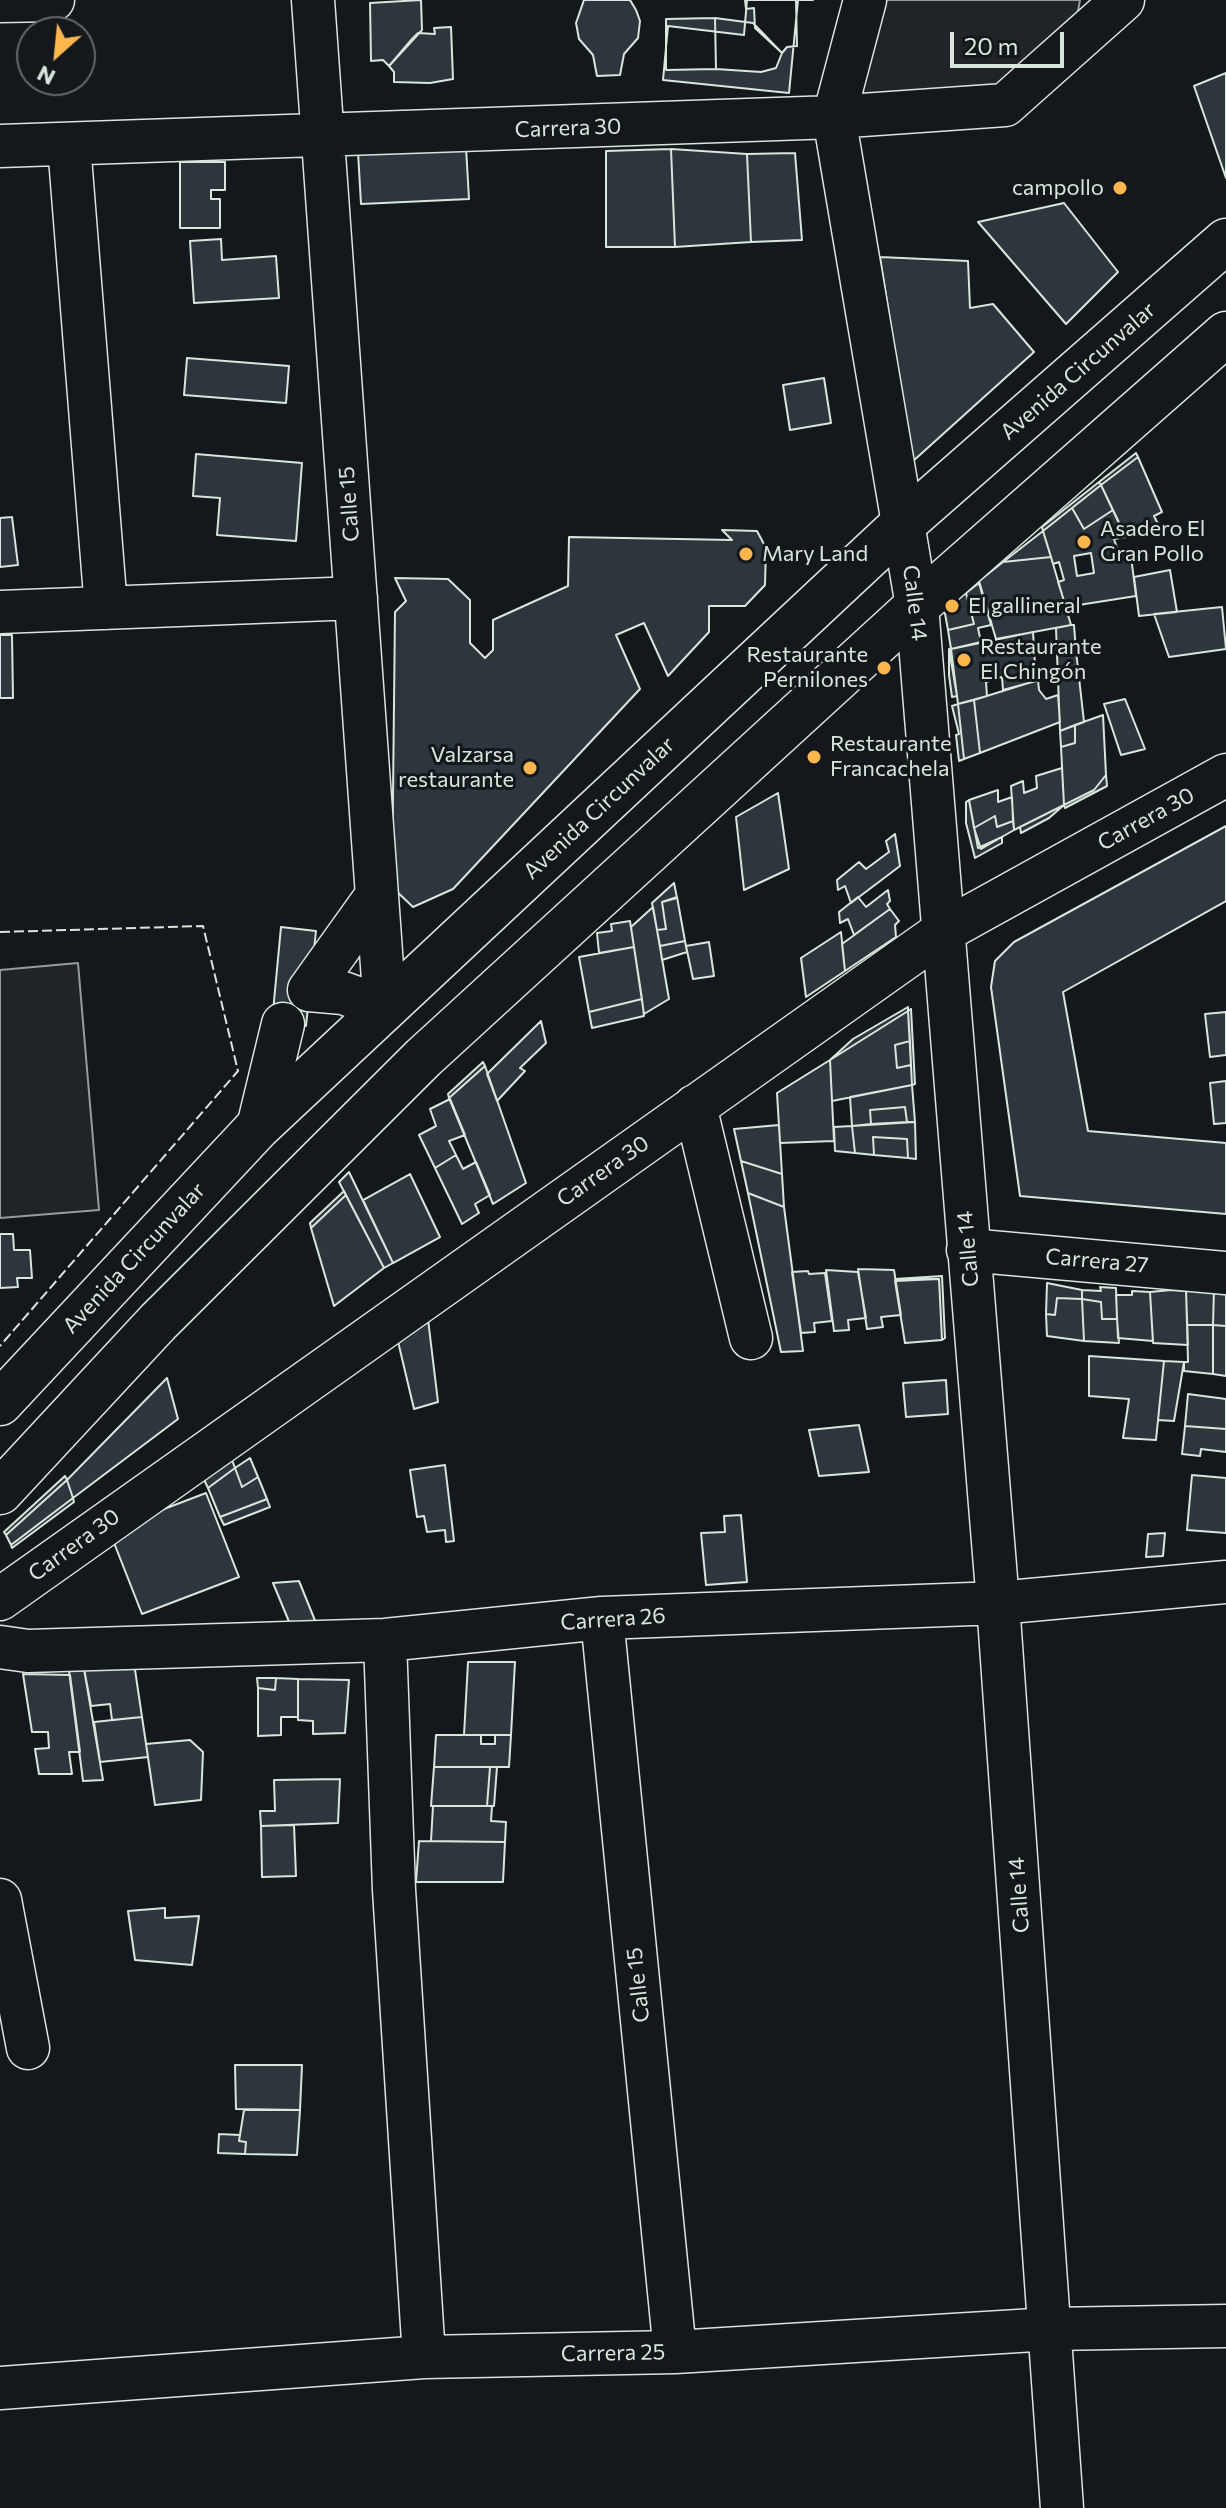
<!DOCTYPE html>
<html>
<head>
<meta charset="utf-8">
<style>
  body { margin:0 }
  #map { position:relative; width:1226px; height:2508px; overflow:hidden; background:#14181c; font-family:Commissioner,sans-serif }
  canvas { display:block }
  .north { position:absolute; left:16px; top:16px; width:80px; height:80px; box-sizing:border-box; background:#14181c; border:2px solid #626a69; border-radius:50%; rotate:207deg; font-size:22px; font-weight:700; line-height:32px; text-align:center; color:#d8e6dc }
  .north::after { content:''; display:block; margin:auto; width:28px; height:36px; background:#ffb74d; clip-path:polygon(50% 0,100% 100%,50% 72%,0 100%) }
  .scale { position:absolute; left:950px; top:32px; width:114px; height:36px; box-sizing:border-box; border:4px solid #d8e6dc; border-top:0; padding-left:10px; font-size:24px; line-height:28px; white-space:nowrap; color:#d8e6dc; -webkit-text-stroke:6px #14181c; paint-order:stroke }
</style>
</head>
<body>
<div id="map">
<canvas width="1226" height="2508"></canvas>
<div class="north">N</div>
<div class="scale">20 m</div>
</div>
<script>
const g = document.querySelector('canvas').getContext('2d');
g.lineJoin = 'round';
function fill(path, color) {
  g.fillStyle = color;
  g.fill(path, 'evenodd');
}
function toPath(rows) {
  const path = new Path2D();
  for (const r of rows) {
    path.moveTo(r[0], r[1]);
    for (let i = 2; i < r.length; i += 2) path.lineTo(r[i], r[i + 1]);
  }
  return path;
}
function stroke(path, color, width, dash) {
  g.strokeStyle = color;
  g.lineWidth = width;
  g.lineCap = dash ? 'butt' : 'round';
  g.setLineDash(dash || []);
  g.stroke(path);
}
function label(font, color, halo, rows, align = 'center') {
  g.font = font + ' Commissioner,sans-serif';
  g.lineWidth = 6;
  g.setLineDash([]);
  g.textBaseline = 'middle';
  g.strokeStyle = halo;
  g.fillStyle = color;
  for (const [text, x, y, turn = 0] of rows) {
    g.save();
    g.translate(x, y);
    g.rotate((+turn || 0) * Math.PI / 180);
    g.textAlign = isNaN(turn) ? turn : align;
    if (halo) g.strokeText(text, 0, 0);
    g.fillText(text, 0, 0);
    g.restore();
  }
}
const green = toPath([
  [879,0,1080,0,1076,22,997,95,861,94,879,0],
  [78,963,99,1210,0,1218,0,970,78,963]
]);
const building = toPath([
  [421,0,422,30,389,66,383,60,371,61,370,3,421,0],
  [584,0,630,0,636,10,640,21,638,38,624,54,620,75,597,76,593,55,579,39,576,23,584,0],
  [745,0,796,0,797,46,787,47,782,53,755,28,754,8,746,9,745,0],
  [747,0,813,0,798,0,789,93,663,80,668,26,744,35,747,0],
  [715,18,716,69,666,70,666,19,715,18],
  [715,18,753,23,782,53,776,68,761,72,716,69,715,18],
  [451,27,453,79,430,83,394,82,394,72,389,66,412,39,418,33,435,34,434,28,451,27],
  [1226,73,1226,178,1194,86,1226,73],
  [466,147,469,199,361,204,358,152,466,147],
  [671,149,675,247,606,247,606,151,671,149],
  [671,149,747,154,751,242,675,247,671,149],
  [795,153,802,240,751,242,747,154,795,153],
  [180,162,225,162,225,190,211,190,211,199,220,199,220,228,180,228,180,162],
  [1064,203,1118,272,1066,324,978,222,1064,203],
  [221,239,222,260,276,256,279,298,194,303,190,241,221,239],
  [880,257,968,261,970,308,993,304,1034,352,912,462,880,257],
  [187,358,289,366,286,403,184,395,187,358],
  [824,378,831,423,790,430,783,385,824,378],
  [1136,453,1138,457,1101,485,1099,482,1136,453],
  [196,454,302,463,296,541,217,535,220,498,193,496,196,454],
  [1138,457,1162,512,1154,516,1160,528,1147,537,1141,526,1125,536,1101,485,1138,457],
  [1099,482,1101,485,1043,531,1042,527,1099,482],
  [1101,485,1113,510,1084,529,1072,508,1101,485],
  [1072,508,1084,529,1113,510,1126,537,1114,539,1120,557,1131,556,1136,596,1066,607,1058,582,1064,580,1059,562,1053,564,1043,531,1072,508],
  [1091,553,1094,573,1077,576,1074,556,1091,553],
  [12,517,18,565,0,567,0,518,12,517],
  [722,530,757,531,766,548,765,585,745,606,709,606,709,632,668,676,644,623,616,635,640,689,453,889,413,907,392,887,395,612,406,601,395,578,448,579,470,600,470,643,485,658,493,650,493,620,568,586,569,537,732,540,722,530],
  [1043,531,1051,557,1003,562,1043,531],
  [1051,557,1071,625,996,639,979,581,1003,562,1051,557],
  [1170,570,1177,612,1139,616,1134,577,1170,570],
  [979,583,991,625,978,628,981,642,951,649,948,630,974,624,966,593,979,583],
  [966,593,974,624,948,630,944,608,966,593],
  [1222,607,1226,649,1169,657,1154,614,1222,607],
  [1071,625,1074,625,1076,651,1057,654,1056,628,1071,625],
  [1033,632,1036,681,1003,690,1002,677,986,682,987,696,958,704,951,649,1033,632],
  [0,635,12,635,13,698,0,698,0,635],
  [949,649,957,696,952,697,949,675,949,649],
  [1076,651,1084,722,1060,731,1057,654,1076,651],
  [1038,680,1039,690,1046,699,1058,695,1060,722,980,753,974,700,1038,680],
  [1125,699,1145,749,1121,755,1104,704,1125,699],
  [974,700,980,753,964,759,958,704,974,700],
  [958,704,964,759,959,761,956,735,959,734,952,706,958,704],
  [1103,715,1106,775,1094,790,1064,805,1061,747,1075,743,1075,725,1103,715],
  [1075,725,1075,743,1061,747,1060,731,1075,725],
  [1062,768,1064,805,1014,830,1011,786,1023,781,1024,793,1037,788,1036,776,1062,768],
  [1106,775,1107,786,1065,808,1064,805,1094,790,1106,775],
  [998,790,998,802,1012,797,1013,821,997,827,995,816,974,828,969,800,998,790],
  [778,793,789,869,744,890,736,817,778,793],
  [969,800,978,848,1002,837,1002,843,975,858,966,823,966,802,969,800],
  [1064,805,1049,818,1021,833,1020,827,1064,805],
  [995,816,997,827,1013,821,1014,830,981,849,974,828,995,816],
  [1226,826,1226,901,1063,992,1088,1131,1226,1143,1226,1214,1020,1196,991,987,995,961,1014,942,1226,826],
  [895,834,900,866,851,903,845,886,838,890,837,880,859,862,866,869,889,852,886,841,895,834],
  [674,883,677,898,662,902,666,929,657,930,652,903,674,883],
  [888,890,890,901,887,904,890,909,854,935,848,919,840,923,839,912,858,897,866,907,888,890],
  [677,897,685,941,660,946,657,930,666,929,662,902,677,897],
  [653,907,669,999,644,1014,631,927,653,907],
  [890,909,899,921,895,925,896,937,845,971,842,944,890,909],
  [630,921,634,947,599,953,597,933,612,931,611,924,630,921],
  [281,927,316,931,306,1026,272,1022,281,927],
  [841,932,845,971,806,997,801,958,841,932],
  [685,941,687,952,662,960,660,946,685,941],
  [709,942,714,976,693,979,686,946,709,942],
  [634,947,642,999,589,1012,579,957,634,947],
  [642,999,644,1016,592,1028,589,1012,642,999],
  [908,1007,908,1011,830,1060,853,1039,908,1007],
  [911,1009,915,1084,912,1085,908,1011,911,1009],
  [908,1011,910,1041,895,1045,897,1068,911,1065,912,1085,832,1101,830,1060,908,1011],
  [1226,1012,1226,1055,1210,1057,1205,1014,1226,1012],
  [541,1021,546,1043,520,1068,525,1071,497,1101,487,1074,541,1021],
  [910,1041,911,1065,897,1068,895,1045,910,1041],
  [830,1060,834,1141,780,1143,777,1093,830,1060],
  [483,1062,485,1066,449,1098,448,1094,483,1062],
  [485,1066,526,1183,493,1204,449,1098,485,1066],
  [1226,1081,1226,1123,1214,1124,1210,1083,1226,1081],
  [912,1085,915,1122,907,1122,905,1107,870,1110,871,1124,852,1126,850,1097,912,1085],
  [450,1099,465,1135,449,1141,456,1155,435,1168,419,1135,436,1126,430,1109,450,1099],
  [905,1107,907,1122,871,1124,870,1110,905,1107],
  [915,1122,916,1159,908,1158,907,1139,873,1137,874,1155,855,1153,852,1126,915,1122],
  [779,1125,782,1174,741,1161,734,1129,779,1125],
  [852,1126,855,1153,835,1151,834,1127,852,1126],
  [873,1137,907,1139,908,1158,874,1155,873,1137],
  [456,1155,463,1169,476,1162,490,1195,475,1204,479,1213,462,1224,435,1168,456,1155],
  [741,1161,782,1174,784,1207,748,1193,741,1161],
  [349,1172,393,1263,384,1268,339,1182,349,1172],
  [410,1174,440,1237,393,1263,363,1200,410,1174],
  [344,1191,346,1195,311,1228,310,1223,344,1191],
  [748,1193,784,1207,803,1351,781,1352,748,1193],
  [346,1195,384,1268,334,1306,311,1228,346,1195],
  [0,1234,13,1234,14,1250,30,1250,32,1278,17,1278,18,1287,0,1288,0,1234],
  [858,1269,894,1270,901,1315,881,1317,883,1327,867,1329,858,1269],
  [826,1270,858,1272,866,1318,848,1320,849,1330,834,1331,826,1270],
  [808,1271,809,1274,825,1273,832,1321,814,1323,815,1332,801,1333,792,1272,808,1271],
  [942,1276,945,1338,942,1340,939,1279,895,1279,942,1276],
  [939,1279,942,1340,905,1343,895,1281,939,1279],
  [1047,1283,1082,1290,1082,1299,1057,1298,1055,1315,1046,1314,1047,1283],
  [1100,1287,1116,1288,1117,1319,1102,1319,1101,1302,1082,1299,1082,1290,1101,1291,1100,1287],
  [1186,1288,1214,1289,1213,1325,1187,1325,1186,1288],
  [1214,1289,1226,1290,1226,1326,1213,1325,1214,1289],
  [1171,1290,1186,1291,1188,1345,1153,1343,1150,1292,1171,1290],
  [1132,1291,1150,1292,1153,1341,1118,1338,1116,1295,1132,1295,1132,1291],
  [1057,1298,1082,1299,1084,1341,1047,1336,1046,1314,1055,1315,1057,1298],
  [1082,1299,1101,1302,1102,1319,1117,1319,1119,1343,1084,1341,1082,1299],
  [427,1311,438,1402,414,1409,396,1333,427,1311],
  [1187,1325,1213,1325,1213,1374,1184,1371,1184,1362,1188,1362,1187,1325],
  [1213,1325,1226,1326,1226,1376,1213,1374,1213,1325],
  [1089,1356,1164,1361,1156,1440,1123,1438,1129,1399,1089,1396,1089,1356],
  [1164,1361,1184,1362,1174,1421,1158,1420,1164,1361],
  [167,1378,178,1419,73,1498,67,1480,167,1378],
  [946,1380,948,1414,906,1417,903,1383,946,1380],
  [1188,1394,1226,1399,1226,1429,1185,1426,1188,1394],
  [859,1425,869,1472,819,1476,809,1430,859,1425],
  [1185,1426,1226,1429,1226,1452,1201,1449,1200,1456,1182,1454,1185,1426],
  [229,1452,235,1468,208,1488,201,1473,229,1452],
  [250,1458,258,1477,242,1487,235,1468,250,1458],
  [445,1465,454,1541,446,1542,445,1530,427,1532,424,1516,417,1517,410,1470,445,1465],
  [235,1468,242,1487,258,1477,267,1499,220,1517,208,1488,235,1468],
  [1192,1475,1226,1478,1226,1533,1187,1530,1192,1475],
  [65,1476,67,1480,6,1535,4,1532,65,1476],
  [67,1480,73,1498,11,1545,6,1535,67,1480],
  [206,1493,239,1577,142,1614,109,1530,206,1493],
  [73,1498,74,1502,12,1548,11,1545,73,1498],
  [267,1499,270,1507,224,1525,220,1517,267,1499],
  [741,1515,747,1582,706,1585,701,1533,725,1532,724,1516,741,1515],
  [1165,1533,1163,1556,1146,1557,1148,1534,1165,1533],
  [299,1581,316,1623,290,1624,273,1583,299,1581],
  [468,1662,515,1662,511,1735,464,1735,468,1662],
  [68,1663,83,1663,103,1780,83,1781,68,1663],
  [83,1663,134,1663,142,1717,112,1720,110,1704,91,1706,83,1663],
  [23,1674,70,1675,80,1752,69,1752,72,1774,39,1774,35,1749,49,1748,48,1732,32,1732,23,1674],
  [257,1678,276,1678,275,1690,258,1688,257,1678],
  [276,1678,298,1679,298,1717,281,1717,281,1735,258,1736,258,1688,275,1690,276,1678],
  [298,1679,349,1680,345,1733,313,1734,313,1721,298,1720,298,1679],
  [142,1717,148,1757,100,1762,94,1722,142,1717],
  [436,1735,481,1735,481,1744,495,1744,495,1735,511,1735,509,1767,434,1767,436,1735],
  [190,1740,203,1752,201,1800,155,1805,146,1744,190,1740],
  [434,1767,490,1767,487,1806,431,1806,434,1767],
  [490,1767,497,1767,494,1806,487,1806,490,1767],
  [340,1779,338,1823,261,1826,260,1811,275,1811,274,1780,340,1779],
  [433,1806,492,1806,491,1821,506,1822,505,1842,431,1841,433,1806],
  [294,1825,296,1876,262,1877,261,1826,294,1825],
  [419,1841,505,1842,503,1882,416,1882,419,1841],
  [165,1908,165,1918,199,1916,192,1965,135,1960,128,1911,165,1908],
  [235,2065,302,2065,300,2110,236,2109,235,2065],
  [244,2110,300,2110,297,2155,245,2154,246,2142,239,2141,244,2110],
  [219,2134,240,2135,239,2141,246,2142,245,2154,218,2153,219,2134]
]);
const minor = toPath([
  [865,0,834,117,917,606,998,1603,1062,2508],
  [0,1,53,0],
  [69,145,106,608],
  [0,146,834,117,1005,105,1123,0],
  [0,612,356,598],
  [309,990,343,993,385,1008,313,0],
  [309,990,377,895],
  [695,1106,751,1338],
  [258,1127,283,1024],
  [968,1250,1226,1273],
  [0,1599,942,932,1226,775],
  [602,1618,675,2352],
  [385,1640,394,1890,424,2357],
  [0,1647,28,1651,385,1640,602,1618,998,1603,1226,1582],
  [0,1900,28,2048],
  [0,2388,424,2357,675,2352,1051,2329,1226,2326]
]);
const highway = toPath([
  [0,1403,258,1127,902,525,1226,241],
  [0,1492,158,1322,423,1058,917,606,1226,334]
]);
const fence = toPath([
  [0,932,203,926,238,1071,0,1346]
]);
const markers = [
  [1120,188,8,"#ffb74d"],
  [1084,542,8,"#ffb74d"],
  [746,554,8,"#ffb74d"],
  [952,606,8,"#ffb74d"],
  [964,660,8,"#ffb74d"],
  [884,668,8,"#ffb74d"],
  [814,757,8,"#ffb74d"],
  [530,768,8,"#ffb74d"]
];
const streetNames = [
  ["Carrera 30",568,128,-2],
  ["Avenida Circunvalar",1078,371,-41],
  ["Calle 15",349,504,-94],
  ["Calle 14",915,603,83],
  ["Avenida Circunvalar",599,808,-43],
  ["Carrera 30",1146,819,-29],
  ["Carrera 30",603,1171,-35],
  ["Calle 14",968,1249,-95],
  ["Avenida Circunvalar",134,1258,-47],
  ["Carrera 27",1097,1261,5],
  ["Carrera 30",74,1545,-36],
  ["Carrera 26",613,1619,-4],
  ["Calle 14",1019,1895,-94],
  ["Calle 15",638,1985,-96],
  ["Carrera 25",613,2353,-1]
];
const poiNames = [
  ["campollo",1104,188,"right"],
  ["Asadero El",1100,529],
  ["Gran Pollo",1100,554],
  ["Mary Land",762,554],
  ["El gallineral",968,606],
  ["Restaurante",980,647],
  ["El Chingón",980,672],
  ["Restaurante",868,655,"right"],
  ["Pernilones",868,680,"right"],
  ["Restaurante",830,744],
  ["Francachela",830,769],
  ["Valzarsa",514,755,"right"],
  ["restaurante",514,780,"right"]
];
fill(green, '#202428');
stroke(green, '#939e99', 2);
fill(building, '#2c363c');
stroke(building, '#d8e6dc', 2);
stroke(minor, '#d8e6dc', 45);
stroke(highway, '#d8e6dc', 47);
stroke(minor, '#14181c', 42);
stroke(highway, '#14181c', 44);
stroke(fence, '#d8e6dc', 2, [10, 4]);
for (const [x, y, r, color] of markers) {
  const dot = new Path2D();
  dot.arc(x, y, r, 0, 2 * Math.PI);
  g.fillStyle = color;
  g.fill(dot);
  stroke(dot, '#14181c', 3);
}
label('22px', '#d8e6dc', '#14181c', streetNames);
label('22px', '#d8e6dc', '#14181c', poiNames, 'left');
</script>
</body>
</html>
